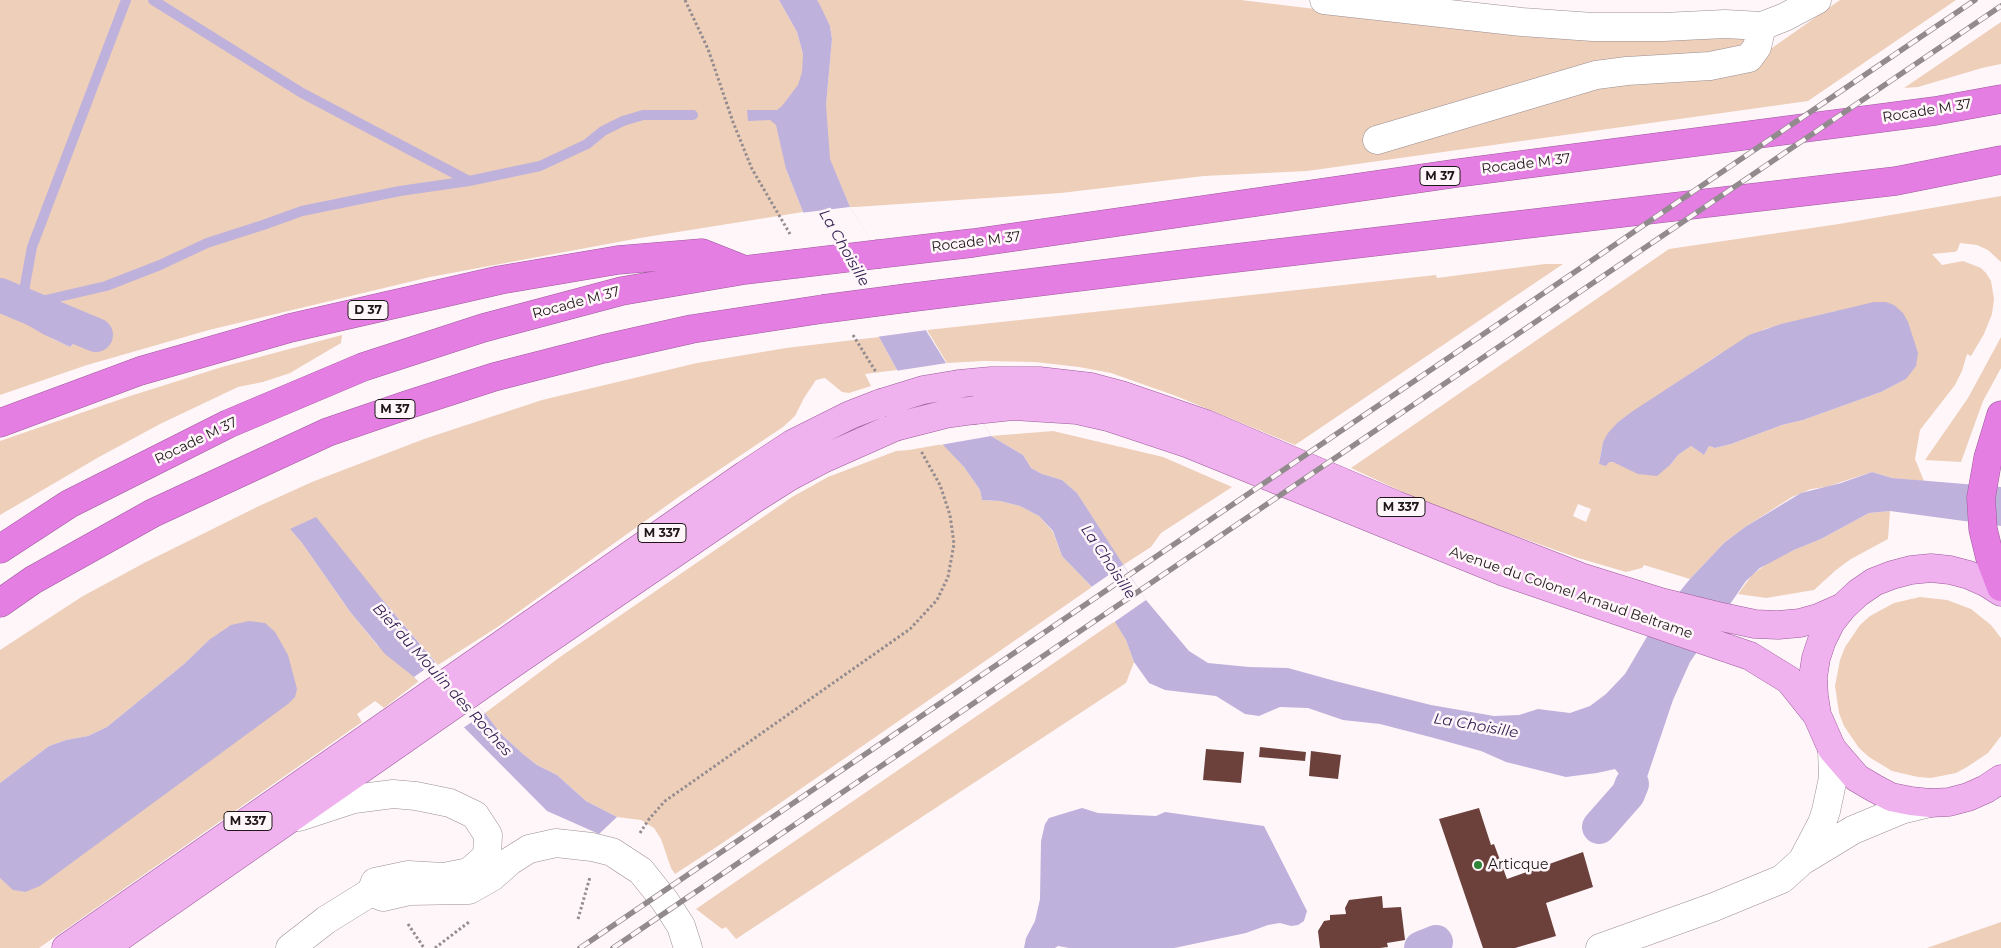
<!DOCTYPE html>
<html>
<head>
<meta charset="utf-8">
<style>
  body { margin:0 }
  canvas { display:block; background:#fff6f9 }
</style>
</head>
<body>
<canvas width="2001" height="948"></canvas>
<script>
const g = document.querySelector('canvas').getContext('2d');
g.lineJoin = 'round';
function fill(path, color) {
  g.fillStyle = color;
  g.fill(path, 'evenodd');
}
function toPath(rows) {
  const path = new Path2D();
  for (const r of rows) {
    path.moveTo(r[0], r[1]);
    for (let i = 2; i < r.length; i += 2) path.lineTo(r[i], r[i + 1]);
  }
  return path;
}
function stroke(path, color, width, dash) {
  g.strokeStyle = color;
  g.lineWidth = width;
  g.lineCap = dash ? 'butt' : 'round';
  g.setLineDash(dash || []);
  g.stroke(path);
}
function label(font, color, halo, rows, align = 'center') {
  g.font = font + ' Montserrat,sans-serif';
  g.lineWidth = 5;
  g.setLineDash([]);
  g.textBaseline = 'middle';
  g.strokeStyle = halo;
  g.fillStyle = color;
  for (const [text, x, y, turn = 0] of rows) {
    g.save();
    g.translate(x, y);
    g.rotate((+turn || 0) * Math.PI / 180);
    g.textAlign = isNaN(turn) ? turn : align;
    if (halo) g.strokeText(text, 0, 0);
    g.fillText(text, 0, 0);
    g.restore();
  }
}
const green = toPath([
  [0,0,779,0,797,32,803,54,803,66,826,104,832,39,830,26,817,0,1241,0,1447,25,1743,38,1749,49,1772,48,1840,0,1956,0,1808,101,1307,171,1204,176,1061,193,856,207,850,207,830,160,786,169,803,212,640,238,430,277,209,330,87,365,0,395],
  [100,327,77,340,70,347,51,338],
  [2001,22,2001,64,1982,68,1918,87,1904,88],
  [2001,196,2001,262,1988,250,1977,245,1960,243,1957,251,1954,252,1932,254,1942,265,1963,261,1981,268,1986,273,1991,281,1994,299,1992,314,1984,334,1971,356,1967,354,1962,371,1955,385,1920,430,1915,459,1924,481,1892,478,1872,472,1826,487,1811,489,1792,497,1745,527,1724,543,1690,579,1644,565,1642,568,1626,572,1575,557,1433,506,1351,468,1669,249,1839,224],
  [1836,311,1906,379,1881,392,1803,420,1782,425,1731,444,1715,448,1709,446,1704,455,1691,446,1678,455,1671,464,1609,462,1599,464,1603,442,1618,422,1715,357,1765,329],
  [1578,504,1591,509,1586,522,1573,516],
  [1545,264,1563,264,1295,445,1176,396,1111,373,1079,367,1035,362,984,361,947,363,927,330,1436,275,1437,278],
  [342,335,341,343,290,373,263,382,238,387,160,424,99,457,0,515,0,441,127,397,222,367],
  [879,337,897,370,865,374,871,386,849,393,842,392,825,378,816,380,804,398,795,416,783,427,680,496,496,628,438,665,381,598,290,529,302,543,351,613,377,645,419,681,384,708,375,701,357,714,362,722,39,948,0,948,0,878,14,890,25,892,209,640,184,664,107,727,88,736,66,740,49,746,0,783,0,650,83,596,146,562,259,506,312,482,424,439,542,400,697,363,786,348],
  [2001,337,2001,368,1983,401,1961,462,1925,460,1968,398],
  [1053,431,1163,457,1232,487,1161,533,1151,547,1123,565,1077,493,1062,480,1042,474,1031,468,1023,455,991,436],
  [943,444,964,467,980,490,982,500,1000,501,1020,506,1039,516,1053,532,1062,556,1092,587,721,844,675,874,671,868,661,839,654,828,641,820,617,817,586,801,557,775,537,765,523,754,501,734,485,713,560,657,792,497,828,477,896,451,909,450],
  [1890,511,1888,539,1851,559,1836,570,1814,590,1766,598,1738,594,1752,575,1768,563,1794,550,1821,539,1869,513],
  [1920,597,1947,600,1971,609,1991,625,2001,638,2001,736,1988,753,1967,767,1956,773,1931,778,1918,777,1892,771,1869,757,1859,748,1844,726,1839,713,1835,686,1840,660,1845,647,1860,625,1870,616,1894,603],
  [1115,621,1126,640,1134,662,1126,683,736,939,726,927,722,929,696,909],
  [2001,922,2001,948,1927,948]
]);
const water = toPath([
  [779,0,817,0,820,5,830,26,832,39,826,105,830,159,850,207,991,436,1023,455,1031,468,1042,474,1062,480,1077,493,1146,600,1189,651,1208,663,1249,667,1288,668,1335,681,1431,705,1494,716,1519,715,1538,709,1570,713,1590,706,1606,694,1625,674,1658,618,1690,579,1724,543,1745,527,1801,493,1841,483,1872,472,1892,478,2001,487,2001,526,1890,511,1869,513,1821,539,1794,550,1760,568,1746,581,1690,662,1673,700,1645,783,1629,810,1614,827,1601,817,1624,791,1625,781,1615,769,1597,773,1566,777,1506,762,1481,751,1434,738,1380,724,1343,720,1308,708,1280,707,1259,716,1245,714,1216,696,1165,690,1149,683,1134,662,1126,640,1106,607,1092,587,1062,556,1053,531,1039,516,1020,506,1000,501,982,500,980,490,964,467,931,432,879,337,824,251,803,212,786,169,776,125,770,120,748,121,747,110,777,110,782,106,798,85,802,72,803,54,797,32],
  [0,280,100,327,77,340,70,347,43,334,0,309],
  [1874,302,1886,302,1894,305,1903,313,1908,322,1918,353,1916,366,1906,379,1881,392,1803,420,1782,425,1731,444,1715,448,1709,446,1704,455,1691,446,1678,455,1671,464,1657,476,1638,474,1613,462,1609,462,1606,466,1599,464,1603,442,1608,433,1618,422,1633,411,1749,335,1781,324],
  [316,517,381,598,435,662,485,713,501,734,523,754,537,765,557,775,586,801,617,817,599,834,547,811,414,677,385,654,351,613,302,543,290,529],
  [249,621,265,623,275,632,288,655,297,689,295,697,288,704,40,886,25,892,13,890,0,878,0,783,49,746,66,740,88,736,107,727,184,664,209,640,231,625],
  [1082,808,1098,813,1156,816,1165,812,1264,826,1307,911,1304,921,1298,925,1291,926,1280,923,1268,925,1246,933,1174,948,1069,948,1058,946,1055,948,1024,948,1026,938,1035,921,1040,899,1041,841,1045,824,1049,818]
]);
const pier = toPath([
  [850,207,927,330,876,337,822,253,800,213],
  [947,363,975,410,991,436,940,445,929,433,895,371],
  [1123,565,1146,600,1113,623,1090,588],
  [435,662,485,713,463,728,414,677]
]);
const stream = toPath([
  [126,0,32,247,25,285,24,305,106,286,160,265,207,243,263,225,302,211,400,191,469,181],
  [153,0,302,93,469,181,540,166,587,144,603,131,623,121,643,115,693,115]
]);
const canal = toPath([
  [0,295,96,335],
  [1599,827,1628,794,1632,784],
  [1421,948,1436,942]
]);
const building = toPath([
  [1260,747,1306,752,1305,761,1259,757],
  [1206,749,1244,752,1241,783,1203,780],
  [1311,751,1341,755,1338,779,1309,776],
  [1479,808,1491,845,1494,844,1507,879,1583,852,1593,887,1546,903,1556,936,1515,948,1483,948,1439,819],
  [1382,896,1383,908,1401,907,1405,940,1387,943,1388,947,1380,948,1320,948,1318,931,1324,921,1330,920,1330,915,1346,914,1345,908,1349,900]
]);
const path = toPath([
  [685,0,708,49,733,122,752,169,790,234],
  [853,335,876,372],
  [640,833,649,819,665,801,910,629,937,600,948,577,954,544,950,515,940,485,921,451],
  [578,919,590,877],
  [408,924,424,948],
  [435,948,469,922]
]);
const minor = toPath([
  [1324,0,1522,22,1593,27,1663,27,1725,24,1762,26,1785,17,1817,0],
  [1377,140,1596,75,1627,71,1710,66,1749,58,1757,47,1762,26],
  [299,817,354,799,393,794,416,796,450,803,475,815,488,835,487,856,469,872,444,877,408,875,375,882,371,892,383,897,409,891,469,890,492,877,510,861,529,849,556,843,592,847,612,852,641,871,665,901,681,926,688,948],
  [1802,861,1822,823,1826,811,1833,778,1832,749],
  [290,948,326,920,371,892],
  [1600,948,1714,907,1782,879,1802,861,1853,830,1901,810,1930,803]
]);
const major = toPath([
  [959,384,991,381,1039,381,1091,387,1121,395,1206,424,1396,505,1581,577,1661,602,1722,617,1755,624,1778,625,1800,623,1818,618,1843,607],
  [975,410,1013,406,1077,410,1108,417,1189,444,1504,572,1750,656,1789,680,1817,715],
  [2001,592,1987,583,1969,575,1950,570,1931,568,1911,570,1892,575,1874,582,1858,593,1843,607,1831,622,1822,640,1816,658,1813,677,1814,696,1817,715,1832,749,1857,778,1874,788,1891,797,1911,801,1930,803,1949,802,1968,797,1986,789,2001,779],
  [66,948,745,475,792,444,850,415,881,403],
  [104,948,518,660,751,501,789,477,823,459,895,427]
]);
const highway = toPath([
  [879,254,973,243,1458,173,1935,111,2001,99],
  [907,298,1184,264,1896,181,2001,160],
  [2001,415,1988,458,1981,498,1983,529,1990,558,2001,587],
  [0,423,140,371,290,328,500,280,618,260,702,253,745,270],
  [0,549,69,504,228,424,363,367,483,328,622,291,745,270,795,264],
  [0,603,33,580,153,513,328,432,407,405,494,377,603,349,692,329,823,309]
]);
const rail = toPath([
  [580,948,1975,0],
  [613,948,2001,6]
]);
const majorBridge = toPath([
  [881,403,923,390,959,384],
  [895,427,946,414,975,410]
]);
const highwayBridge = toPath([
  [795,264,879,254],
  [823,309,907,298]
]);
const markers = [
  [1478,865,5,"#2d8535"]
];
const shields = [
  [1440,176,40],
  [368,310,40],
  [395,409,40],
  [1401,507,48],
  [662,533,48],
  [248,821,48]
];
const shieldNames = [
  ["M 37",1440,176],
  ["D 37",368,310],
  ["M 37",395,409],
  ["M 337",1401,507],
  ["M 337",662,533],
  ["M 337",248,821]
];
const streetNames = [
  ["Rocade M 37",1927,111,-9],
  ["Rocade M 37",1526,164,-7],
  ["Rocade M 37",976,242,-7],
  ["Rocade M 37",576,303,-15],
  ["Rocade M 37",196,441,-26],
  ["Avenue du Colonel Arnaud Beltrame",1571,593,19]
];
const poiNames = [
  ["Articque",1488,865]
];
const waterNames = [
  ["La Choisille",844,248,60],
  ["La Choisille",1108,562,56],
  ["Bief du Moulin des Roches",442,680,48],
  ["La Choisille",1476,726,10]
];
fill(green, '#eecfba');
fill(water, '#beb1dc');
fill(pier, '#fff6f9');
stroke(stream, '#beb1dc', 10);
stroke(canal, '#beb1dc', 34);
fill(building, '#6c413c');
stroke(minor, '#9a8d91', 29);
stroke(major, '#9e5a9c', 29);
stroke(highway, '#9e5a9c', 29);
stroke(path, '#948c8f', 3, [2.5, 2.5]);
stroke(minor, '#fff', 28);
stroke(major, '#efb2ee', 28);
stroke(highway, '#e47ee2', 28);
stroke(rail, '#928b8d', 5.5);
stroke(rail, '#fff6f9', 4, [11]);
stroke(majorBridge, '#9e5a9c', 29, []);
stroke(highwayBridge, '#9e5a9c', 29, []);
stroke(majorBridge, '#efb2ee', 28);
stroke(highwayBridge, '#e47ee2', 28);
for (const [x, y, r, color] of markers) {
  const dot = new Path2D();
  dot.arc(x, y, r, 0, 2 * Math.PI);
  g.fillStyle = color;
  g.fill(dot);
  stroke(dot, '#fff6f9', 2);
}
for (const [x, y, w] of shields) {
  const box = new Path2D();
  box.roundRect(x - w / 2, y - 9.5, w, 19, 4);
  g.fillStyle = '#fff6f9';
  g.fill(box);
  stroke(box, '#1d1719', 1);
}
label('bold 12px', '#1d1719', null, shieldNames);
label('14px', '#1d1719', '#fff6f9', streetNames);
label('14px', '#1d1719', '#fff6f9', poiNames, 'left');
label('italic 15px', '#342054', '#fff6f9', waterNames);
</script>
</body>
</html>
